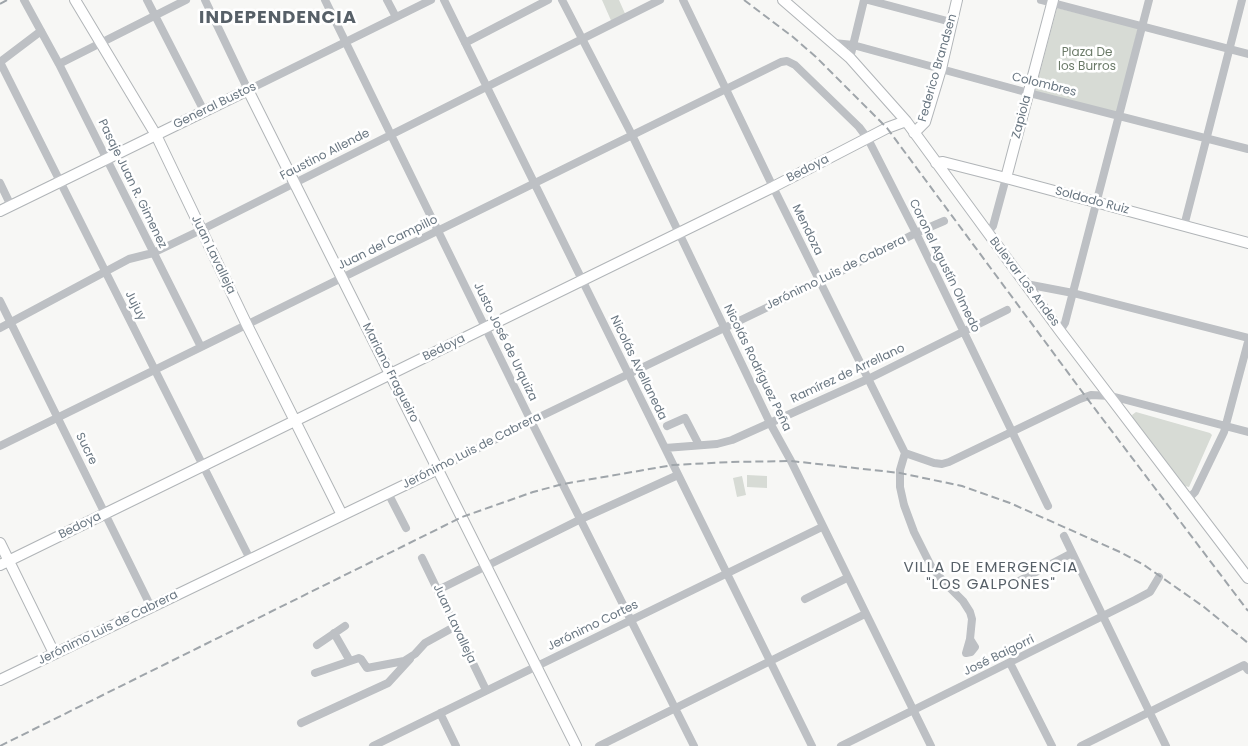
<!DOCTYPE html>
<html>
<head>
<meta charset="utf-8">
<style>
  body { margin:0 }
  canvas { display:block; background:#f7f7f5 }
</style>
</head>
<body>
<canvas width="1248" height="746"></canvas>
<script>
const g = document.querySelector('canvas').getContext('2d');
g.lineJoin = 'round';
function fill(path, color) {
  g.fillStyle = color;
  g.fill(path, 'evenodd');
}
function toPath(rows) {
  const path = new Path2D();
  for (const r of rows) {
    path.moveTo(r[0], r[1]);
    for (let i = 2; i < r.length; i += 2) path.lineTo(r[i], r[i + 1]);
  }
  return path;
}
function stroke(path, color, width, dash) {
  g.strokeStyle = color;
  g.lineWidth = width;
  g.lineCap = dash ? 'butt' : 'round';
  g.setLineDash(dash || []);
  g.stroke(path);
}
function label(font, color, halo, rows, align = 'center') {
  g.font = font + ' Poppins,sans-serif';
  g.lineWidth = 5;
  g.setLineDash([]);
  g.textBaseline = 'middle';
  g.strokeStyle = halo;
  g.fillStyle = color;
  for (const [text, x, y, turn = 0] of rows) {
    g.save();
    g.translate(x, y);
    g.rotate((+turn || 0) * Math.PI / 180);
    g.textAlign = isNaN(turn) ? turn : align;
    if (halo) g.strokeText(text, 0, 0);
    g.fillText(text, 0, 0);
    g.restore();
  }
}
const green = toPath([
  [602,0,619,0,627,18,613,25],
  [1057,8,1138,28,1117,113,1035,91],
  [1136,412,1210,433,1212,435,1189,487,1185,486,1133,418,1132,415],
  [747,475,767,476,767,488,747,487],
  [742,476,746,495,737,497,733,478]
]);
const minor = toPath([
  [24,0,59,64,201,347],
  [147,0,204,111],
  [205,0,248,90,431,0],
  [325,0,531,421,694,746],
  [387,0,396,17],
  [444,0,812,746],
  [562,0,632,135,770,423,791,461,931,746],
  [683,0,773,187,905,453,934,463,942,464,949,462,1080,399,1091,395,1111,396,1248,432],
  [868,0,951,22],
  [1041,0,1248,54],
  [465,43,548,0],
  [834,43,853,45,1029,93,1248,149],
  [850,58,864,0],
  [0,62,250,559],
  [0,62,41,31],
  [59,64,186,0],
  [0,183,11,206],
  [1184,226,1242,0],
  [988,232,993,226,1006,178],
  [1026,284,1073,293,1248,338],
  [0,301,151,607],
  [0,328,129,259,153,253,201,230,660,0],
  [1060,331,1065,323,1149,0],
  [667,426,685,418,699,445],
  [0,446,781,62,787,61,795,65,859,127,868,139,916,233,1048,506],
  [665,448,717,444,732,440,868,379,1007,310],
  [905,453,900,470,900,487,904,505,914,532,931,566,943,581,963,601,970,612,972,619,970,639,975,647,971,652,966,653,970,639],
  [438,469,531,421,820,282,916,233,944,221],
  [388,493,406,528],
  [1188,499,1195,492,1224,432,1248,342],
  [1064,536,1166,746],
  [422,558,486,690],
  [1019,581,1072,553],
  [438,590,581,519,678,475],
  [805,599,847,578],
  [334,633,350,661],
  [317,645,345,626],
  [1010,663,1052,746],
  [315,673,359,658,361,659,367,668,404,661,415,654,425,643,454,627],
  [440,713,456,746],
  [301,723,388,683,410,659],
  [373,746,822,527],
  [599,746,865,614],
  [841,746,1135,600,1150,592,1159,577],
  [1081,746,1244,665,1248,670]
]);
const major = toPath([
  [75,0,156,135,247,325,342,515],
  [783,0,850,58,906,121,1060,331,1248,578],
  [914,133,925,122,941,69,957,0],
  [936,163,943,162,1006,178,1248,243],
  [1006,178,1053,0],
  [0,211,248,90,576,746],
  [0,543,54,653],
  [0,565,773,187,887,128,906,121],
  [0,680,438,469]
]);
const rail = toPath([
  [744,0,793,37,816,57,887,128,1086,397,1248,611],
  [0,4,7,0],
  [0,746,462,517,533,492,563,484,673,465,730,462,791,461,900,473,962,486,1010,503,1120,552,1144,565,1204,607,1248,643]
]);
const parkNames = [
  ["Plaza De",1087,53],
  ["los Burros",1087,67]
];
const streetNames = [
  ["Federico Brandsen",938,68,-74],
  ["Colombres",1044,85,14],
  ["General Bustos",215,106,-26],
  ["Zapiola",1022,117,-75],
  ["Faustino Allende",325,155,-27],
  ["Bedoya",808,169,-27],
  ["Pasaje Juan R. Gimenez",132,184,64],
  ["Soldado Ruiz",1092,201,15],
  ["Mendoza",807,230,64],
  ["Juan del Campillo",388,243,-26],
  ["Juan Lavalleja",213,255,64],
  ["Coronel Agustín Olmedo",944,266,64],
  ["Jerónimo Luis de Cabrera",836,273,-26],
  ["Bulevar Los Andes",1024,282,53],
  ["Jujuy",135,306,63],
  ["Justo José de Urquiza",505,342,64],
  ["Bedoya",444,348,-26],
  ["Nicolás Avellaneda",638,368,64],
  ["Nicolás Rodríguez Peña",757,368,64],
  ["Mariano Fragueiro",390,373,63],
  ["Ramírez de Arrellano",848,374,-25],
  ["Sucre",86,449,64],
  ["Jerónimo Luis de Cabrera",472,451,-27],
  ["Bedoya",80,526,-26],
  ["Juan Lavalleja",454,624,65],
  ["Jerónimo Cortes",593,626,-26],
  ["Jerónimo Luis de Cabrera",108,628,-26],
  ["José Baigorri",999,656,-26]
];
const quarterNames = [
  ["VILLA DE EMERGENCIA",991,568],
  ["\"LOS GALPONES\"",991,585]
];
const districtNames = [
  ["INDEPENDENCIA",278,18]
];
fill(green, '#d7dbd5');
stroke(major, '#b1b5b8', 12);
stroke(minor, '#bdc0c4', 8);
stroke(major, '#fff', 10);
stroke(rail, '#9fa5aa', 2, [8, 4]);
label('12px', '#6b7a68', '#fff', parkNames);
label('12px', '#6a7782', '#fff', streetNames);
g.letterSpacing = '1px';
label('15px', '#576068', '#fff', quarterNames);
g.letterSpacing = '0px';
g.letterSpacing = '1px';
label('bold 18px', '#576068', '#fff', districtNames);
g.letterSpacing = '0px';
</script>
</body>
</html>
